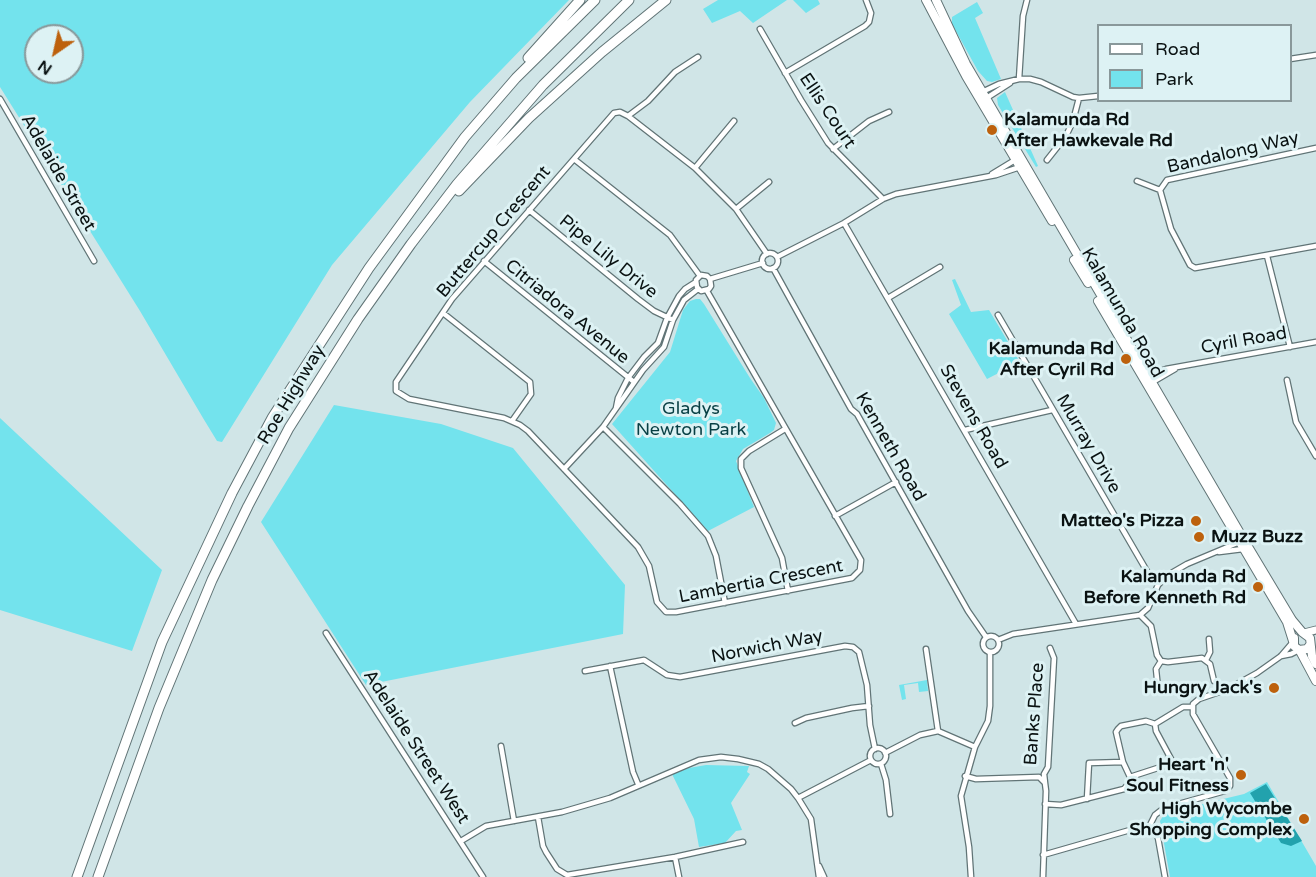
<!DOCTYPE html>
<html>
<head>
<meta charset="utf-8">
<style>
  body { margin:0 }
  #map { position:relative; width:1316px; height:877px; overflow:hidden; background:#d0e5e7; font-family:"Varela Round",sans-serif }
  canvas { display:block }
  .legend { position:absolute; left:1097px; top:24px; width:195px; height:78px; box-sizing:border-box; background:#ddf2f4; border:2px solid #89989a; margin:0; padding:8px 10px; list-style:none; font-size:18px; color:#0a1212 }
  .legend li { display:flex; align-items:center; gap:12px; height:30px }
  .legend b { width:30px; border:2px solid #89989a }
  .north { position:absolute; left:24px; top:24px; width:60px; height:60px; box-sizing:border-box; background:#ddf2f4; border:2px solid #89989a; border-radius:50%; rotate:214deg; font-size:16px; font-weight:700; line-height:24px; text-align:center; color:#0a1212 }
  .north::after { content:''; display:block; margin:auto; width:21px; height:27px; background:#bd610d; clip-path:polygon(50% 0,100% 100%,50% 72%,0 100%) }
</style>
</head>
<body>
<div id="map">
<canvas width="1316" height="877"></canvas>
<ul class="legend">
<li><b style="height:8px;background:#fff"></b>Road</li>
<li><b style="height:16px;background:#73e3ed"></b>Park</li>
</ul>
<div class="north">N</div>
</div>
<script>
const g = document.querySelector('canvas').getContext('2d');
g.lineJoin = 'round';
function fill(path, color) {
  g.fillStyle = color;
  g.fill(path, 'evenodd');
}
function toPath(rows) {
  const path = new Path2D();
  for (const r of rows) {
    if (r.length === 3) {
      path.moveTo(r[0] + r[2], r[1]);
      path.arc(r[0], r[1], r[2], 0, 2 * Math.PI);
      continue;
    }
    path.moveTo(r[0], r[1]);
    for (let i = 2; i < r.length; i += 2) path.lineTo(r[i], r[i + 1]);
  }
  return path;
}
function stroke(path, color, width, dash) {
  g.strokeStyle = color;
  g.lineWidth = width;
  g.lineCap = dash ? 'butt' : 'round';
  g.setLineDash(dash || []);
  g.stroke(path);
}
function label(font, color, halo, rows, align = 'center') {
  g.font = font + ' "Varela Round",sans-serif';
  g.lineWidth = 6;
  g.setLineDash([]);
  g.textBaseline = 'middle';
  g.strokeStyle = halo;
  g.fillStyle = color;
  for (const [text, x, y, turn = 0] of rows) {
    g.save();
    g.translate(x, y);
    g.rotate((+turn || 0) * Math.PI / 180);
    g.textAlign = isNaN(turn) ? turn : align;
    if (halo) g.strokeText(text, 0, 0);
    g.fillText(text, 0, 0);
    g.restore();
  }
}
const green = toPath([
  [0,0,569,0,470,102,332,265,222,442,217,441,203,418,140,311,0,87],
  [36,36,72,36,72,72,36,72],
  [718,0,787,0,753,23,740,11,712,23,703,9],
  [793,0,818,0,820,4,806,13],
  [977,2,983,13,975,18,1001,79,992,82,987,81,978,71,952,24,952,17],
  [1005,92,1038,166,1036,167,998,105,997,98],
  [955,279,971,312,989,310,1020,362,987,379,949,314,961,305,952,280],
  [696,299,700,299,704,304,750,378,764,398,776,423,774,430,770,433,743,449,736,461,754,507,708,531,612,424,670,352,683,310,690,301],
  [334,405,441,424,513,448,625,585,623,634,366,685,261,522],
  [0,418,162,570,132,651,0,610],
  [927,680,928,691,919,692,918,683,904,685,906,699,902,700,899,685],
  [706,765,749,766,747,772,750,774,731,803,742,830,736,831,725,843,699,847,694,819,672,774,689,768],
  [1267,782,1316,866,1316,877,1170,877,1160,821,1165,813,1244,794]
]);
const water = toPath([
  [1266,784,1302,841,1291,846,1281,843,1250,793]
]);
const street = toPath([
  [760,29,801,100,828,143,883,199],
  [1290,59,1316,55],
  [785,73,865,26,869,22,871,13,866,0],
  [1019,79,1023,16,1027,0],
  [982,92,999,84,1019,79,1030,79,1041,82,1073,97,1079,98,1098,96],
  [0,99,94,261],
  [985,99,1010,83],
  [628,116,648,101,675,72,698,57],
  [1316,148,1167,180,1160,190,1171,229,1190,265,1195,268,1316,246],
  [833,149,869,121,889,112],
  [574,159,670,235,700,276],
  [1047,160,1066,136,1073,121,1079,98],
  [695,168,734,121],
  [992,174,1015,160],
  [1137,181,1160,190],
  [736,209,769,182],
  [529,210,638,299,654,311,673,320],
  [844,223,1076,624],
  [770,261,8],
  [1267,256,1290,347],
  [777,257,844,223,883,199,896,194,996,175,1020,167],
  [484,261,634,382],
  [773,268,851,409,857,414,968,611,986,637],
  [710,279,711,286,709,289,701,291,697,287,696,280,701,275,707,276,710,279,763,263],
  [707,291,861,560,860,570,852,578,676,612,666,612,657,602,649,566,638,547,528,431,520,425,504,418,409,399,396,391,396,382,452,299,614,113,620,112,628,116,695,168,736,209,767,254],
  [888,298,940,267],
  [443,313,530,382,531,394,512,421],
  [998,315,1148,573,1161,582],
  [1148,375,1166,369,1316,342],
  [1287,380,1296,422,1316,456],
  [1151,383,1175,369],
  [616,408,618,398,628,378,644,357,658,343,667,318,679,296,685,289,696,282],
  [603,427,680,504,708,536,716,556,725,603],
  [785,429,749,451,741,459,741,468,782,558,788,591],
  [965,430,1052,410],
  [564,469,603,427,643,370,664,347,673,320,684,300,698,289],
  [835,516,896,482],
  [1219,552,1243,549],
  [1140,615,1151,626,1157,655,1161,661,1168,662,1202,658,1210,664,1214,681],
  [326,633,483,877],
  [991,644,8],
  [998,640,1013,634,1140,615,1148,608,1158,585,1168,575,1187,564,1242,541],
  [926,649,938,731],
  [1281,656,1291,654,1299,650],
  [1206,660,1210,652,1209,639],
  [610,666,633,772,638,784],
  [585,671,644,660,667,675,680,677,845,646,853,647,859,652,867,685,870,725,875,749],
  [1158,688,1156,669,1161,661],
  [795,723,806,718,852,708,869,706],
  [501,746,514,821],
  [878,756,8],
  [885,753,920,735,938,731,975,747],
  [1123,762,1130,777],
  [881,764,886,780,890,814],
  [965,776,976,779,1039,777,1045,783,1046,791,1043,877],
  [1045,783,1044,774,1048,767,1054,658,1050,648],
  [798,798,871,760],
  [1087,799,1089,763,1123,762,1116,732,1118,729,1121,726,1146,721,1155,724],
  [1045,804,1061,805,1124,789,1129,783,1130,777,1170,764,1171,759,1156,731,1155,724,1183,707,1192,707],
  [538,817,543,846,546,852,557,869,567,875,675,857,743,842],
  [1149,827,1155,815,1164,808,1225,791,1230,786,1230,778,1193,714,1193,704,1199,699,1228,689,1257,673,1281,656,1293,642],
  [461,841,486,826,562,812,610,798,699,760,721,757,738,759,759,764,768,769,791,789,798,798,811,819,819,877],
  [1043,855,1144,826,1152,828,1158,838,1165,877],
  [675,857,679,877],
  [819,866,824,877],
  [971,877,969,847,961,796,975,747,988,721,990,706,990,652]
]);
const secondary = toPath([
  [1304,633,1316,630]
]);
const primary = toPath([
  [926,0,966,76,1052,221],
  [936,0,966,64,1244,540,1292,620,1302,632,1310,638,1312,656,1316,664],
  [1074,260,1088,283],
  [1098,301,1287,622,1293,641],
  [1294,638,1294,646,1299,650,1307,649,1310,645],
  [1300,651,1316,681]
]);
const highway = toPath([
  [528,58,580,0],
  [459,191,529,118,602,52,666,0],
  [77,877,162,642,232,493,272,418,369,268,465,137,516,78,595,0],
  [98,877,159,708,212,580,248,506,289,428,358,319,411,244,457,184,543,85,629,0]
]);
const markers = [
  [992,130,6,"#bd610d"],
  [1126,359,6,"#bd610d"],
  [1196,521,6,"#bd610d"],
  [1199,537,6,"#bd610d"],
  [1258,587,6,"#bd610d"],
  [1274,688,6,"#bd610d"],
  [1241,775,6,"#bd610d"],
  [1304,819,6,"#bd610d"]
];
const streetNames = [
  ["Ellis Court",827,111,56],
  ["Bandalong Way",1233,153,-13],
  ["Adelaide Street",58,173,60],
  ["Buttercup Crescent",494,232,-50],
  ["Pipe Lily Drive",608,257,39],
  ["Citriadora Avenue",567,312,39],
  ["Kalamunda Road",1122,313,60],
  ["Cyril Road",1244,341,-10],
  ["Roe Highway",292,395,-59],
  ["Stevens Road",973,417,60],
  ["Murray Drive",1088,444,60],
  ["Kenneth Road",890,447,60],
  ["Lambertia Crescent",761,582,-11],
  ["Norwich Way",767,647,-11],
  ["Banks Place",1035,714,-86],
  ["Adelaide Street West",416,747,57]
];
const poiNames = [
  ["Kalamunda Rd",1004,120,"left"],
  ["After Hawkevale Rd",1004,141,"left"],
  ["Kalamunda Rd",1114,349],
  ["After Cyril Rd",1114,370],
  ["Matteo's Pizza",1184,521],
  ["Muzz Buzz",1211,537,"left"],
  ["Kalamunda Rd",1246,577],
  ["Before Kenneth Rd",1246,598],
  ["Hungry Jack's",1262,688],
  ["Heart 'n'",1229,765],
  ["Soul Fitness",1229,786],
  ["High Wycombe",1292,809],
  ["Shopping Complex",1292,830]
];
const parkNames = [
  ["Gladys",691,409],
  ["Newton Park",691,430]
];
fill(green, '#73e3ed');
fill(water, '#22a2ad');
stroke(street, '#617476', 7);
stroke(secondary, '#617476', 9);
stroke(primary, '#617476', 10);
stroke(highway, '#617476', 11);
stroke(street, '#fff', 4.5);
stroke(secondary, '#fff', 7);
stroke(primary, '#fff', 8);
stroke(highway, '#fff', 9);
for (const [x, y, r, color] of markers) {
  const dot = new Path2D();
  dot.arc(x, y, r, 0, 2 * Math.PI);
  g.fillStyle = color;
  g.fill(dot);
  stroke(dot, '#ddf2f4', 2);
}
label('18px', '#0a1212', '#ddf2f4', streetNames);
label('bold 18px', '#0a1212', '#ddf2f4', poiNames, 'right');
label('18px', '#073f44', '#ddf2f4', parkNames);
</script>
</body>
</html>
